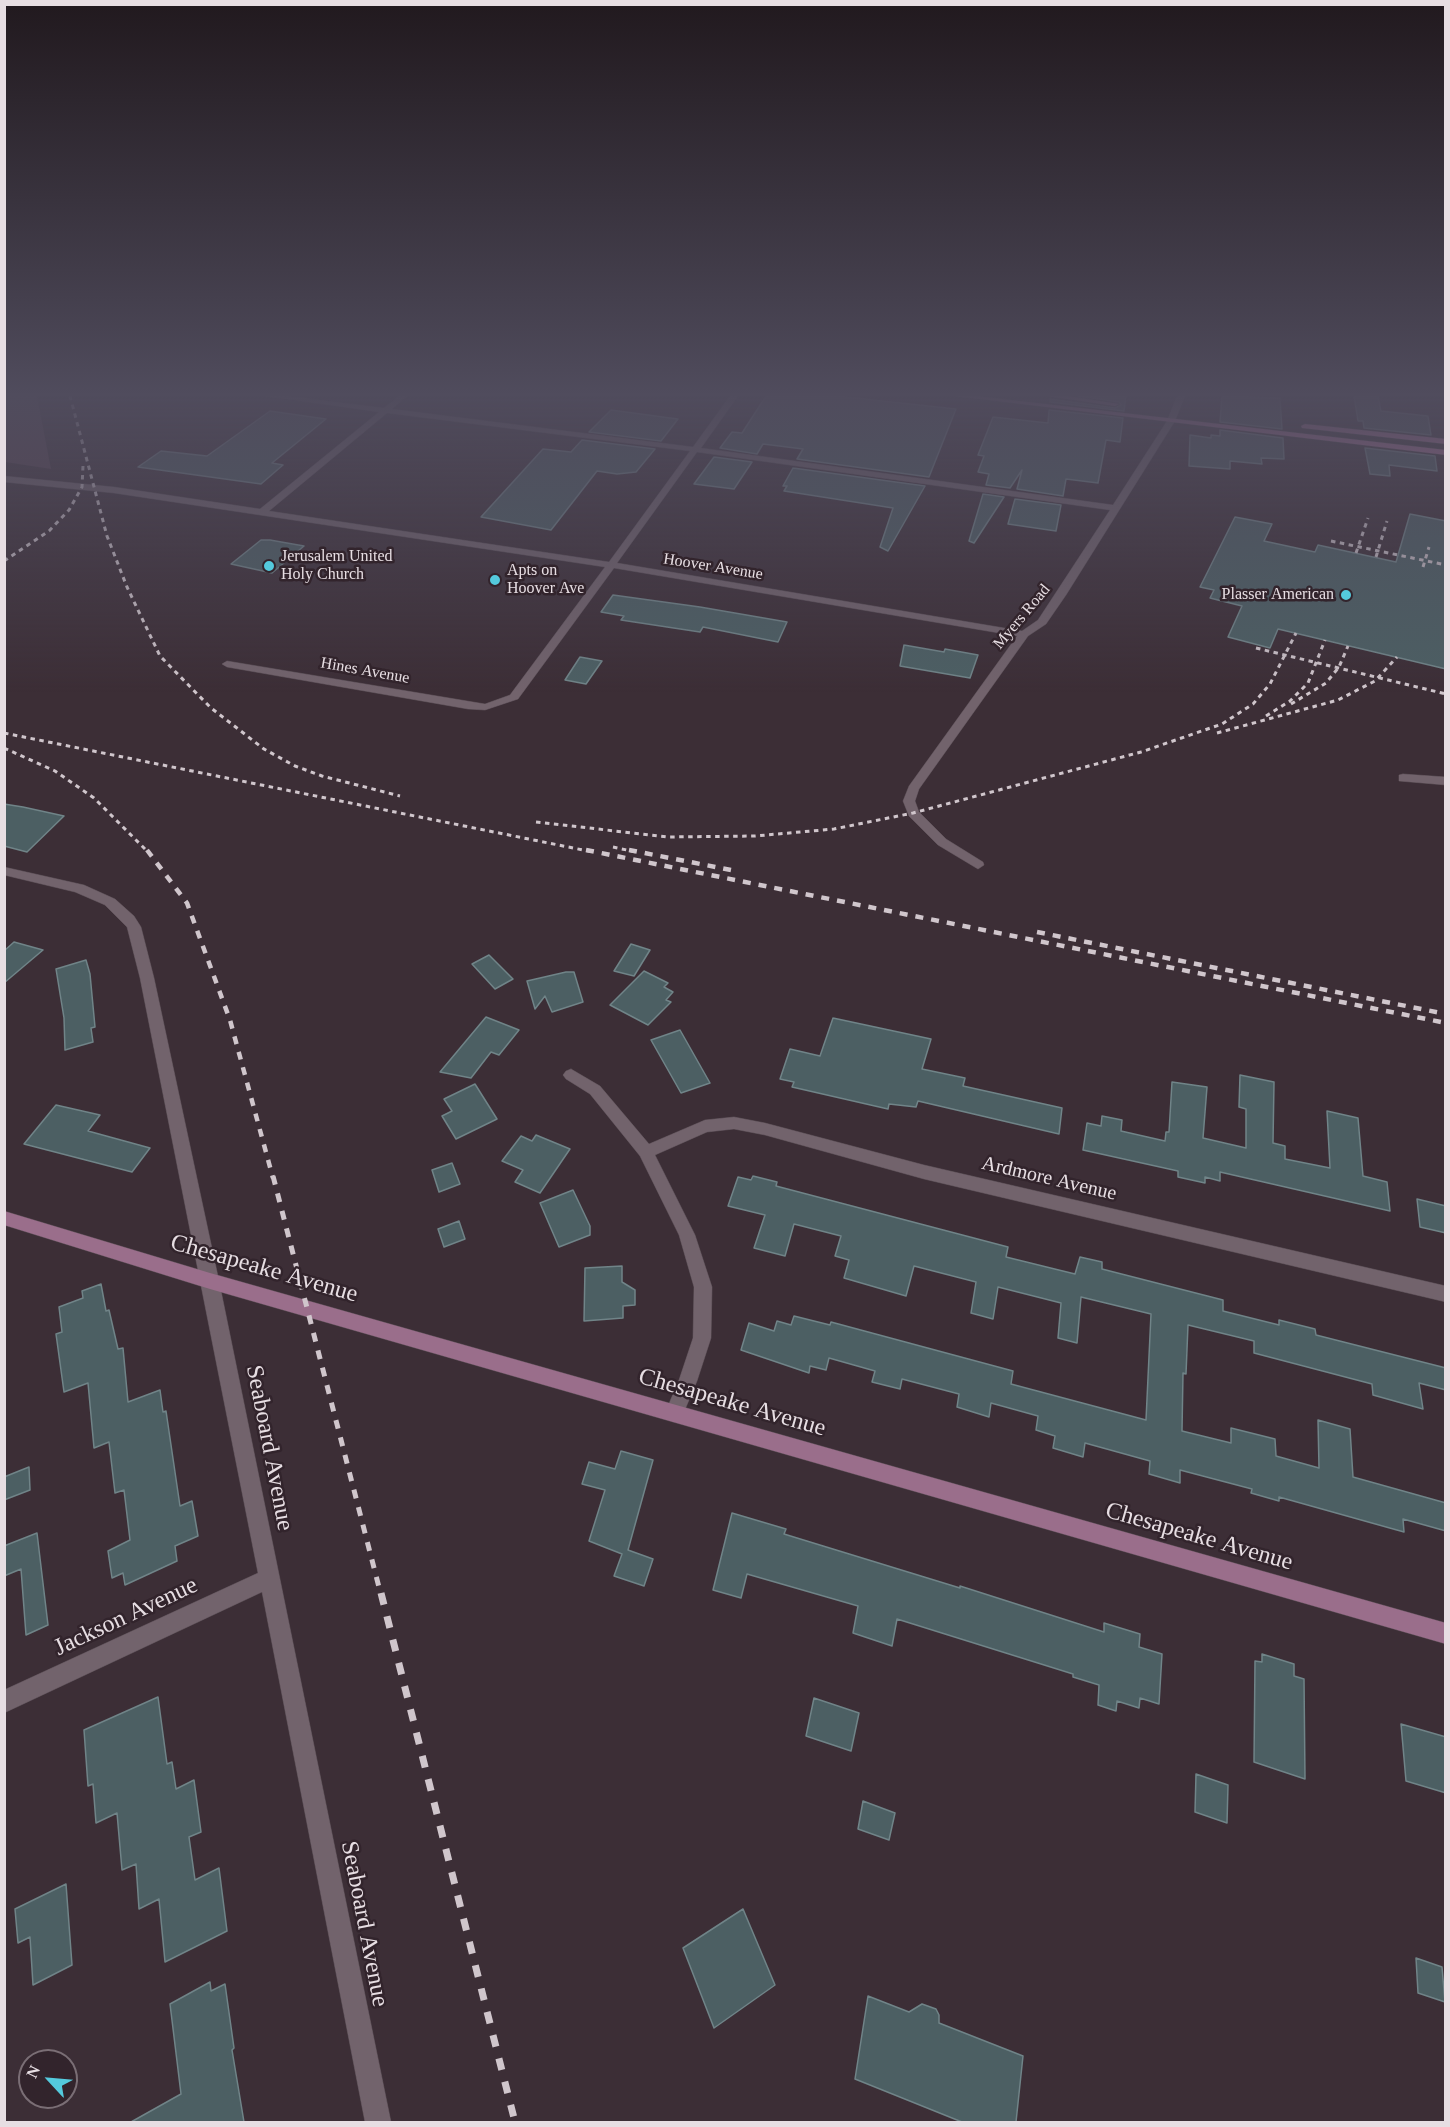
<!DOCTYPE html>
<html>
<head>
<meta charset="utf-8">
<style>
  body { margin:0 }
  #map { position:relative; width:1450px; height:2127px; overflow:hidden; background:#3c2e36; font-family:"Times New Roman",serif }
  canvas { display:block }
  .frame { position:absolute; inset:0; border:6px solid #e7dee3; pointer-events:none }
  .north { position:absolute; left:18px; top:2049px; width:60px; height:60px; box-sizing:border-box; background:#32242c; border:2px solid #7a6e75; border-radius:50%; rotate:296deg; font-size:16px; font-weight:700; line-height:24px; text-align:center; color:#e7dee3 }
  .north::after { content:''; display:block; margin:auto; width:21px; height:27px; background:#54cadd; clip-path:polygon(50% 0,100% 100%,50% 72%,0 100%) }
</style>
</head>
<body>
<div id="map">
<canvas width="1450" height="2127"></canvas>
<div class="frame"></div>
<div class="north">N</div>
</div>
<script>
const g = document.querySelector('canvas').getContext('2d');
g.lineJoin = 'round';
function fill(path, color) {
  g.fillStyle = color;
  g.fill(path, 'evenodd');
}
function toPath(rows) {
  const path = new Path2D();
  for (const r of rows) {
    path.moveTo(r[0], r[1]);
    for (let i = 2; i < r.length; i += 2) path.lineTo(r[i], r[i + 1]);
  }
  return path;
}
function stroke(path, color, width, dash) {
  g.strokeStyle = color;
  g.lineWidth = width;
  g.lineCap = dash ? 'butt' : 'round';
  g.setLineDash(dash || []);
  g.stroke(path);
}
function label(font, color, halo, rows, align = 'center') {
  g.font = font + ' "Times New Roman",serif';
  g.lineWidth = 5;
  g.setLineDash([]);
  g.textBaseline = 'middle';
  g.strokeStyle = halo;
  g.fillStyle = color;
  for (const [text, x, y, turn = 0] of rows) {
    g.save();
    g.translate(x, y);
    g.rotate((+turn || 0) * Math.PI / 180);
    g.textAlign = isNaN(turn) ? turn : align;
    if (halo) g.strokeText(text, 0, 0);
    g.fillText(text, 0, 0);
    g.restore();
  }
}
const green = toPath([
  [5,396,37,396,51,469,5,462]
]);
const building = toPath([
  [766,396,837,396,956,409,929,477,797,459,803,449,763,444,757,454,720,448,732,432,742,433,766,396],
  [1079,396,1126,396,1124,411,1050,402,1050,399,1115,408,1121,405,1119,402,1079,396],
  [1222,396,1280,398,1282,429,1220,422,1222,396],
  [1354,396,1378,396,1381,411,1428,416,1431,435,1364,428,1363,421,1358,421,1354,396],
  [611,410,678,419,661,441,589,432,611,410],
  [1049,410,1123,418,1120,442,1106,440,1098,483,1066,479,1063,496,1017,489,1022,470,1010,488,986,485,989,474,978,472,984,456,978,455,993,417,1048,423,1049,410],
  [270,411,326,419,272,463,283,465,261,484,138,467,161,451,207,456,270,411],
  [1220,430,1283,438,1284,459,1261,458,1262,464,1230,461,1230,469,1189,466,1190,435,1211,438,1211,435,1220,436,1220,430],
  [582,440,655,449,636,472,617,474,597,471,551,530,481,517,543,449,571,452,582,440],
  [1365,448,1435,456,1437,471,1389,465,1390,476,1370,474,1365,448],
  [714,457,752,462,734,489,694,484,714,457],
  [793,468,925,486,888,551,880,547,893,508,784,491,787,486,783,486,793,468],
  [983,494,1004,497,974,543,969,541,983,494],
  [1015,499,1061,505,1056,531,1008,524,1015,499],
  [1410,514,1446,521,1446,669,1278,629,1270,648,1228,637,1242,606,1210,598,1214,590,1200,587,1235,517,1272,524,1264,541,1315,552,1318,545,1396,562,1410,514],
  [261,540,270,540,304,546,272,573,231,564,261,540],
  [613,595,700,607,787,622,778,642,703,627,700,632,621,620,624,616,601,612,613,595],
  [904,645,944,652,945,649,978,655,970,678,900,666,904,645],
  [580,657,602,661,586,684,565,680,580,657],
  [4,804,23,807,64,816,27,852,4,846,4,804],
  [14,942,43,950,4,983,4,951,14,942],
  [631,944,650,950,634,976,614,971,631,944],
  [489,955,513,979,495,989,472,964,489,955],
  [86,960,90,974,95,1027,91,1028,93,1042,65,1050,64,1018,56,969,86,960],
  [644,971,668,983,664,987,673,992,666,1000,671,1002,648,1025,610,1005,644,971],
  [566,972,574,972,583,1002,552,1012,545,996,535,1009,527,981,566,972],
  [486,1017,519,1030,499,1055,491,1052,471,1078,440,1072,486,1017],
  [833,1018,931,1039,922,1069,965,1078,963,1086,1062,1108,1059,1134,918,1101,916,1107,889,1104,888,1109,792,1087,794,1082,780,1079,790,1049,820,1056,833,1018],
  [680,1030,710,1083,681,1093,651,1040,680,1030],
  [1240,1075,1274,1082,1273,1143,1285,1146,1285,1159,1330,1168,1327,1111,1358,1118,1363,1176,1387,1182,1390,1211,1220,1172,1220,1181,1205,1177,1205,1183,1178,1177,1178,1171,1083,1150,1087,1123,1101,1126,1102,1116,1122,1120,1121,1131,1165,1141,1166,1132,1169,1132,1172,1082,1207,1087,1203,1138,1246,1148,1246,1109,1239,1107,1240,1075],
  [475,1084,497,1119,456,1139,442,1116,452,1111,444,1099,475,1084],
  [56,1105,100,1115,88,1131,150,1148,132,1172,24,1144,56,1105],
  [536,1135,570,1149,540,1193,515,1182,523,1170,502,1161,521,1136,532,1141,536,1135],
  [452,1163,460,1184,439,1192,432,1170,452,1163],
  [753,1176,777,1182,776,1186,1008,1247,1006,1257,1075,1274,1080,1257,1102,1262,1102,1269,1223,1300,1223,1311,1279,1325,1279,1320,1315,1329,1316,1335,1446,1368,1446,1390,1419,1383,1423,1409,1373,1395,1372,1384,1254,1353,1254,1341,1188,1325,1186,1374,1183,1373,1182,1431,1231,1443,1231,1428,1275,1439,1276,1456,1319,1468,1318,1420,1350,1429,1353,1477,1446,1503,1446,1531,1403,1519,1404,1532,1279,1497,1279,1501,1251,1493,1252,1489,1180,1470,1180,1483,1149,1474,1150,1461,1085,1443,1083,1457,1053,1448,1055,1436,1036,1430,1038,1416,991,1403,989,1417,957,1407,959,1394,902,1379,900,1389,872,1382,875,1371,829,1358,826,1370,810,1366,809,1373,741,1350,749,1323,774,1331,777,1321,791,1325,794,1316,830,1325,831,1322,1013,1371,1011,1384,1146,1420,1151,1314,1081,1297,1077,1343,1058,1338,1061,1303,998,1287,993,1319,971,1313,976,1282,914,1266,906,1296,844,1278,849,1260,835,1256,841,1236,794,1224,785,1256,754,1248,765,1215,728,1206,738,1177,751,1180,753,1176],
  [573,1190,590,1226,590,1235,559,1247,540,1203,573,1190],
  [1417,1199,1446,1206,1446,1233,1420,1227,1417,1199],
  [459,1221,465,1239,444,1247,438,1229,459,1221],
  [622,1266,622,1282,635,1290,635,1305,623,1306,623,1318,584,1321,585,1268,622,1266],
  [101,1284,106,1311,109,1310,118,1349,123,1348,128,1402,160,1390,163,1412,166,1411,180,1506,192,1501,198,1536,175,1546,177,1561,125,1585,123,1573,112,1578,108,1551,130,1540,124,1490,115,1493,109,1442,94,1448,88,1383,64,1392,56,1334,62,1332,59,1307,83,1298,82,1291,101,1284],
  [621,1451,653,1460,628,1550,653,1559,644,1586,614,1576,622,1554,589,1541,605,1490,582,1484,589,1462,615,1469,621,1451],
  [29,1467,30,1490,4,1500,4,1477,29,1467],
  [732,1513,786,1529,784,1534,960,1588,960,1586,1104,1632,1104,1623,1140,1634,1139,1647,1162,1654,1159,1704,1140,1698,1139,1708,1117,1701,1116,1711,1098,1705,1099,1685,1073,1677,1073,1674,897,1619,892,1646,853,1633,858,1606,747,1574,741,1598,713,1590,732,1513],
  [37,1533,48,1625,26,1635,21,1569,4,1576,4,1546,37,1533],
  [1262,1654,1294,1664,1294,1676,1304,1679,1305,1779,1254,1762,1255,1661,1262,1662,1262,1654],
  [158,1697,167,1764,172,1762,176,1789,194,1780,201,1832,189,1837,195,1880,219,1868,227,1931,165,1962,159,1899,139,1909,136,1864,122,1870,117,1813,96,1823,93,1784,88,1786,84,1730,158,1697],
  [814,1698,859,1713,851,1751,806,1736,814,1698],
  [1401,1724,1446,1737,1446,1793,1406,1781,1401,1724],
  [1196,1774,1228,1785,1227,1823,1195,1812,1196,1774],
  [863,1801,895,1813,889,1840,858,1829,863,1801],
  [66,1884,72,1965,33,1985,30,1937,18,1943,15,1909,66,1884],
  [743,1909,775,1985,714,2028,683,1948,743,1909],
  [1416,1958,1442,1967,1445,2002,1418,1993,1416,1958],
  [210,1982,211,1991,225,1984,234,2048,232,2050,244,2122,131,2122,181,2094,170,2004,210,1982],
  [868,1996,909,2012,922,2004,936,2009,939,2015,939,2023,1023,2056,1016,2122,962,2122,855,2079,868,1996]
]);
const street = toPath([
  [266,396,286,396,384,408,399,396,407,396,392,409,693,447,730,396,738,396,701,448,1113,505,1167,421,1177,396,1185,396,1175,421,1066,595,1046,624,1028,636,919,789,915,801,919,812,946,839,983,862,984,865,978,869,938,845,909,816,903,801,909,786,1017,636,614,568,518,699,485,710,468,709,227,667,222,664,227,661,485,704,510,695,605,567,114,493,4,482,4,476,114,487,260,509,379,412,266,396],
  [387,413,690,451,609,562,269,511,387,413],
  [697,452,1110,510,1038,620,1022,631,617,563,697,452],
  [1403,774,1446,777,1446,785,1399,781,1399,775,1403,774],
  [4,867,84,885,115,899,134,916,141,927,154,978,219,1281,391,2122,365,2122,262,1592,4,1713,4,1690,258,1573,140,978,127,927,105,905,75,892,4,875,4,867],
  [571,1069,600,1086,649,1144,705,1120,734,1117,765,1123,924,1165,1446,1286,1446,1302,924,1179,765,1135,734,1129,707,1132,655,1155,695,1235,712,1287,711,1338,697,1381,681,1419,674,1422,667,1419,665,1413,679,1380,693,1338,694,1287,679,1235,640,1156,590,1094,566,1079,563,1075,566,1071,571,1069]
]);
const secondary = toPath([
  [4,1211,210,1273,1446,1623,1446,1644,210,1289,4,1225,4,1211]
]);
const primary = toPath([
  [955,396,976,396,1446,450,1446,455,955,396],
  [1048,396,1067,396,1119,404,1115,406,1048,396],
  [1305,424,1446,439,1446,444,1302,428,1301,426,1305,424]
]);
const railFar3 = toPath([
  [70,396,107,536,127,587,160,656,211,708,264,749,295,766,322,776,400,796],
  [1331,541,1446,565],
  [1356,553,1368,518],
  [1376,557,1387,521],
  [4,561,49,531,69,510,82,487,83,466],
  [1423,567,1429,547],
  [1256,648,1446,694],
  [1291,704,1326,683,1339,667,1348,646],
  [1266,716,1290,701,1308,683,1325,640],
  [4,733,593,852],
  [1217,733,1338,700,1375,681,1397,657],
  [4,748,55,771,94,798,148,852],
  [536,822,668,837,755,836,834,829,913,813,1141,752,1222,724,1253,704,1270,684,1296,633],
  [613,847,636,852]
]);
const railFar2 = toPath([
  [147,850,187,903,230,1020,273,1178],
  [586,850,1446,1023],
  [629,850,731,870],
  [1037,932,1446,1014]
]);
const railFar1 = toPath([
  [273,1176,381,1595]
]);
const rail = toPath([
  [381,1593,515,2122]
]);
const markers = [
  [269,566,6,"#54cadd"],
  [495,580,6,"#54cadd"],
  [1346,595,6,"#54cadd"]
];
const farPoinames = [
  ["Jerusalem United",281,557],
  ["Holy Church",281,575],
  ["Apts on",507,571],
  ["Hoover Ave",507,589],
  ["Plasser American",1334,595,"right"]
];
const farStreetnames = [
  ["Hoover Avenue",713,567,9],
  ["Myers Road",1022,617,-50],
  ["Hines Avenue",365,671,10]
];
const streetNames = [
  ["Ardmore Avenue",1049,1179,13]
];
const nearStreetnames = [
  ["Chesapeake Avenue",264,1269,16],
  ["Chesapeake Avenue",732,1403,16],
  ["Seaboard Avenue",269,1448,79],
  ["Chesapeake Avenue",1199,1537,16],
  ["Jackson Avenue",126,1617,-25],
  ["Seaboard Avenue",364,1924,79]
];
fill(green, '#563f4d');
fill(building, '#4c5f63');
stroke(building, '#708488', 1.5);
stroke(street, '#564a51', 1);
stroke(secondary, '#564a51', 1);
stroke(primary, '#564a51', 1);
fill(street, '#72636c');
fill(secondary, '#9a6e8b');
fill(primary, '#c379a9');
stroke(railFar3, '#d0c6cc', 3, [4.5, 4.5]);
stroke(railFar2, '#d0c6cc', 4.5, [8, 8]);
stroke(railFar1, '#d0c6cc', 5, [9, 9]);
stroke(rail, '#d0c6cc', 7, [12, 12]);
const sky = g.createLinearGradient(0, 0, 0, 693);
sky.addColorStop(0, '#21191e');
sky.addColorStop(0.57, '#504c5d');
sky.addColorStop(1, '#504c5d00');
g.fillStyle = sky;
g.fillRect(0, 0, 1450, 693);
for (const [x, y, r, color] of markers) {
  const dot = new Path2D();
  dot.arc(x, y, r, 0, 2 * Math.PI);
  g.fillStyle = color;
  g.fill(dot);
  stroke(dot, '#32242c', 2);
}
label('16px', '#e7dee3', '#32242c', farPoinames, 'left');
label('16px', '#e7dee3', '#32242c', farStreetnames);
label('20px', '#e7dee3', '#32242c', streetNames);
label('24px', '#e7dee3', '#32242c', nearStreetnames);
</script>
</body>
</html>
